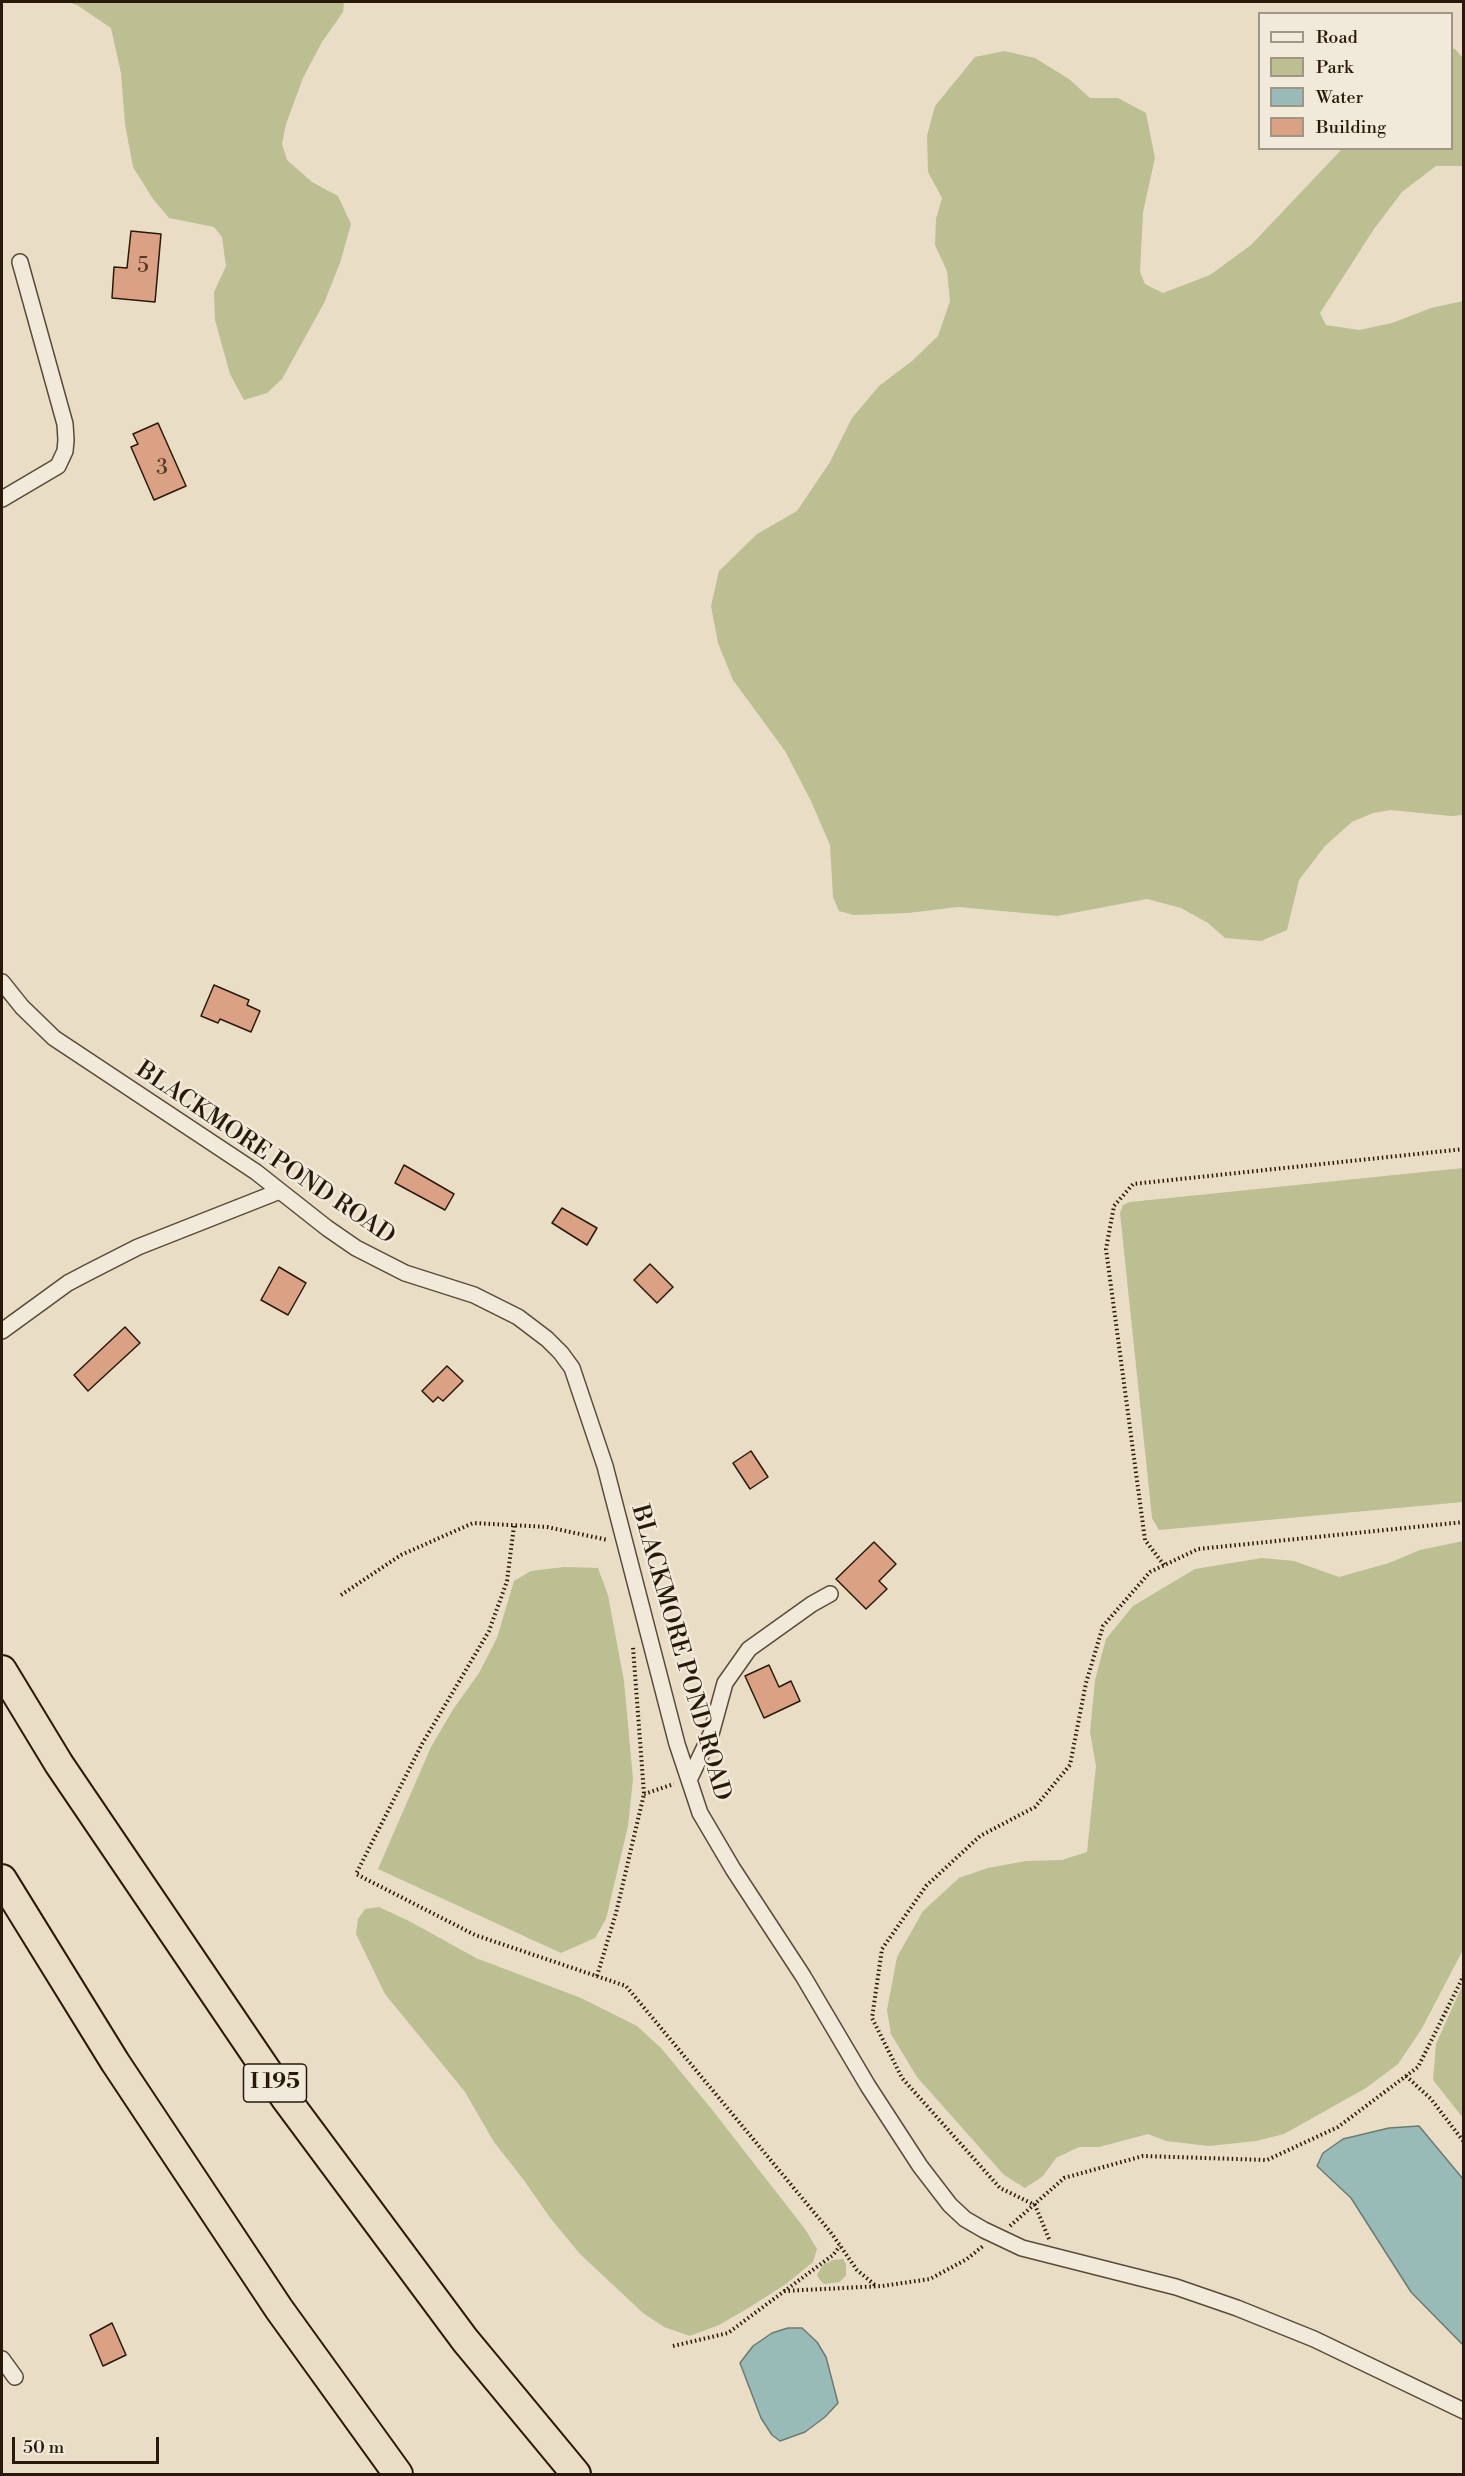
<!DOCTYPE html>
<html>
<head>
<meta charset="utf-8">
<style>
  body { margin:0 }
  #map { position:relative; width:1465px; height:2476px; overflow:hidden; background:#eaddc5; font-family:"Libre Bodoni",serif }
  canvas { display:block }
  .frame { position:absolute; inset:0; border:3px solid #29190a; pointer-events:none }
  .legend { position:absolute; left:1258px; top:12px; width:195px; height:138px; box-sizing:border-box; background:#f1e9d9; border:2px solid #a19686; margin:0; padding:8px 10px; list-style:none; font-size:18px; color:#29190a }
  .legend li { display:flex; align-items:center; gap:12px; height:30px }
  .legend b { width:30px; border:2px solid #a19686 }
  .scale { position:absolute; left:12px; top:2437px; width:147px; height:27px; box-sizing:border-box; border:3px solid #29190a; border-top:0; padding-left:8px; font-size:18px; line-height:21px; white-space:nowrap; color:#29190a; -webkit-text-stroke:4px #f1e9d9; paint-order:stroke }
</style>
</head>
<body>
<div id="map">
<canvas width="1465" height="2476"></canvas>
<div class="frame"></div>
<ul class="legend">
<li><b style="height:8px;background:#f1e9d9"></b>Road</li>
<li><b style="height:16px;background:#bbbf91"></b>Park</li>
<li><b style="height:16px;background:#98bbb7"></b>Water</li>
<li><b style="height:16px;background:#dba184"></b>Building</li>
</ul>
<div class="scale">50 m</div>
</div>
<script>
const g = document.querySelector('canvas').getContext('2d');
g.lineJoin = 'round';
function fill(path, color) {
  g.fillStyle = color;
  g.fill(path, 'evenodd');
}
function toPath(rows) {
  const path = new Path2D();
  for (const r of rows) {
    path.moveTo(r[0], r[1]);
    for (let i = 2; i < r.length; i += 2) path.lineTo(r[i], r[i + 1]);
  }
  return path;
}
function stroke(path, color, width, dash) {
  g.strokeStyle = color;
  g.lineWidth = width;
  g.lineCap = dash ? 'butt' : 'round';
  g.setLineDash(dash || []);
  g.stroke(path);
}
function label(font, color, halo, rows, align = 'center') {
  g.font = font + ' "Libre Bodoni",serif';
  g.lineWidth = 5;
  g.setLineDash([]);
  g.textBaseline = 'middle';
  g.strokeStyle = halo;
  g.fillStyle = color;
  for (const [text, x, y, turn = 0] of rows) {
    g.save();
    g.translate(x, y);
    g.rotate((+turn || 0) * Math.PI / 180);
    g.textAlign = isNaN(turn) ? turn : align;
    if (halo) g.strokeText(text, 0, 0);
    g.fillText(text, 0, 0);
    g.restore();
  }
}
const green = toPath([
  [68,2,344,2,343,12,322,42,303,78,286,124,282,144,287,160,312,182,338,196,351,224,340,263,324,303,282,379,267,393,244,400,230,374,215,320,214,292,226,266,222,237,214,227,169,218,153,199,133,167,125,124,121,73,111,28,77,5],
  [1452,48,1455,49,1463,58,1463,166,1436,166,1402,192,1374,229,1320,313,1326,325,1359,330,1392,323,1431,308,1463,301,1463,815,1451,816,1390,810,1373,813,1352,822,1325,846,1299,880,1287,930,1261,941,1225,938,1208,923,1181,908,1147,899,1057,916,958,907,908,913,854,915,839,911,833,897,830,845,811,801,785,751,733,680,718,643,711,606,719,571,757,534,797,511,830,462,852,418,879,386,912,361,938,336,950,301,947,271,935,245,936,219,942,198,928,172,927,136,935,106,975,57,1004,51,1035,58,1069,79,1090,98,1118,98,1146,113,1155,158,1143,212,1140,272,1145,284,1163,293,1210,275,1251,245,1342,149,1452,148],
  [1463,1168,1463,1502,1159,1530,1152,1518,1120,1213,1123,1205,1130,1202],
  [1463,1541,1463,1950,1421,2030,1398,2064,1366,2088,1284,2134,1256,2141,1209,2146,1166,2141,1148,2134,1099,2147,1079,2147,1056,2158,1043,2176,1025,2188,1004,2175,917,2077,891,2034,887,2010,897,1957,923,1911,959,1878,988,1868,1026,1861,1062,1860,1087,1852,1096,1766,1090,1732,1095,1680,1106,1639,1133,1606,1195,1569,1262,1558,1294,1561,1339,1577,1389,1563,1420,1550],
  [564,1567,598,1568,608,1595,624,1681,633,1779,628,1826,606,1919,595,1938,561,1953,378,1869,431,1747,454,1708,479,1673,497,1638,514,1581,531,1571],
  [379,1907,409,1921,476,1958,581,1998,637,2026,661,2048,710,2107,805,2229,817,2249,813,2262,786,2284,750,2307,719,2325,690,2336,664,2327,643,2313,580,2254,551,2219,523,2179,494,2142,465,2092,385,1994,356,1934,358,1919,365,1909],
  [1463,1984,1463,2118,1433,2080,1436,2044],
  [843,2259,846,2264,846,2275,840,2282,824,2284,820,2280,817,2275,823,2265,833,2260]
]);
const water = toPath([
  [1419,2126,1463,2179,1463,2345,1411,2292,1351,2198,1317,2166,1323,2153,1343,2139,1389,2128,1419,2126],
  [788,2328,802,2328,817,2342,826,2357,838,2403,825,2417,805,2432,780,2441,772,2435,761,2418,740,2363,753,2346,772,2333,788,2328]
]);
const building = toPath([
  [131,231,161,234,155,302,112,298,114,267,127,268,131,231],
  [158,423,186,486,154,500,131,447,138,444,133,434,158,423],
  [214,985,249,1000,247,1005,260,1011,251,1032,220,1019,218,1023,201,1016,214,985],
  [404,1165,454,1194,445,1210,395,1183,404,1165],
  [562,1208,597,1228,587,1245,552,1223,562,1208],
  [650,1264,673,1287,657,1303,634,1280,650,1264],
  [279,1267,306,1283,288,1315,261,1300,279,1267],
  [125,1327,140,1343,88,1391,74,1375,125,1327],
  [447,1366,463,1381,443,1401,438,1397,433,1402,422,1391,447,1366],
  [751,1451,768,1477,750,1489,733,1463,751,1451],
  [874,1542,896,1564,879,1581,887,1589,866,1609,836,1579,874,1542],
  [769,1665,779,1687,791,1681,800,1701,764,1718,745,1676,769,1665],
  [112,2323,126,2355,103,2366,90,2335,112,2323]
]);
const path = toPath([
  [514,1526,507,1581,489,1631,422,1744,356,1874,475,1935,626,1986,832,2234,857,2270,876,2286],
  [1164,1565,1145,1540,1106,1249,1114,1206,1133,1184,1464,1149],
  [341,1595,401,1555,473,1523,547,1527,608,1540],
  [644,1794,674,1784],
  [597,1976,616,1913,644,1794,633,1647],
  [1406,2076,1431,2099,1464,2142],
  [1010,2226,1064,2178,1143,2156,1267,2160,1338,2127,1418,2067,1464,1975],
  [1049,2239,1035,2205,1000,2188,902,2078,872,2018,882,1949,926,1886,980,1836,1035,1807,1070,1765,1086,1683,1103,1626,1150,1572,1198,1549,1464,1522],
  [784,2291,882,2286,930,2279,967,2259,983,2246],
  [673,2346,728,2333,833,2255,840,2246]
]);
const street = toPath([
  [2,499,58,466,65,451,66,440,65,424,20,262],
  [2,982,22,1007,54,1038,256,1172,327,1228,356,1248,405,1273,474,1295,518,1317,547,1339,561,1353,572,1368,605,1466,677,1744,700,1813,733,1869,803,1976,868,2086,920,2166,950,2205,965,2219,984,2230,1022,2248,1176,2287,1237,2308,1314,2339,1464,2411],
  [2,1331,68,1283,87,1273,138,1247,280,1191],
  [689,1780,711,1734,725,1683,749,1649,812,1604,830,1594],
  [2,2359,15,2377]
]);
const highway = toPath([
  [2,1670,59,1764,286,2099,465,2340,576,2474],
  [2,1879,115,2062,279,2309,398,2474]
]);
const numberNames = [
  ["5",143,267],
  ["3",162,469]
];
const shields = [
  [275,2083,63]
];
const shieldNames = [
  ["I 195",275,2083]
];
const streetNames = [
  ["BLACKMORE POND ROAD",265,1154,34],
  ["BLACKMORE POND ROAD",680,1653,74]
];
fill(green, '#bbbf91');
fill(water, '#98bbb7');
stroke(water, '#6c7a72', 1.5);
fill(building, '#dba184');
stroke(building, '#29190a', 1.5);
stroke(street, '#594a39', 18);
stroke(highway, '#29190a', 32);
stroke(path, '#29190a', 4, [1.5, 3]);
stroke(street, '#f1e9d9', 15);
stroke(highway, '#eaddc5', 28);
label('21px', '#563b28', null, numberNames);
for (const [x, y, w] of shields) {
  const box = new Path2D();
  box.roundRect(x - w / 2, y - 19, w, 38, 4.5);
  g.fillStyle = '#f1e9d9';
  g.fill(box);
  stroke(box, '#29190a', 1.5);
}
label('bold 22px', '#29190a', null, shieldNames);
label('24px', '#29190a', '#f1e9d9', streetNames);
</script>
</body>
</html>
